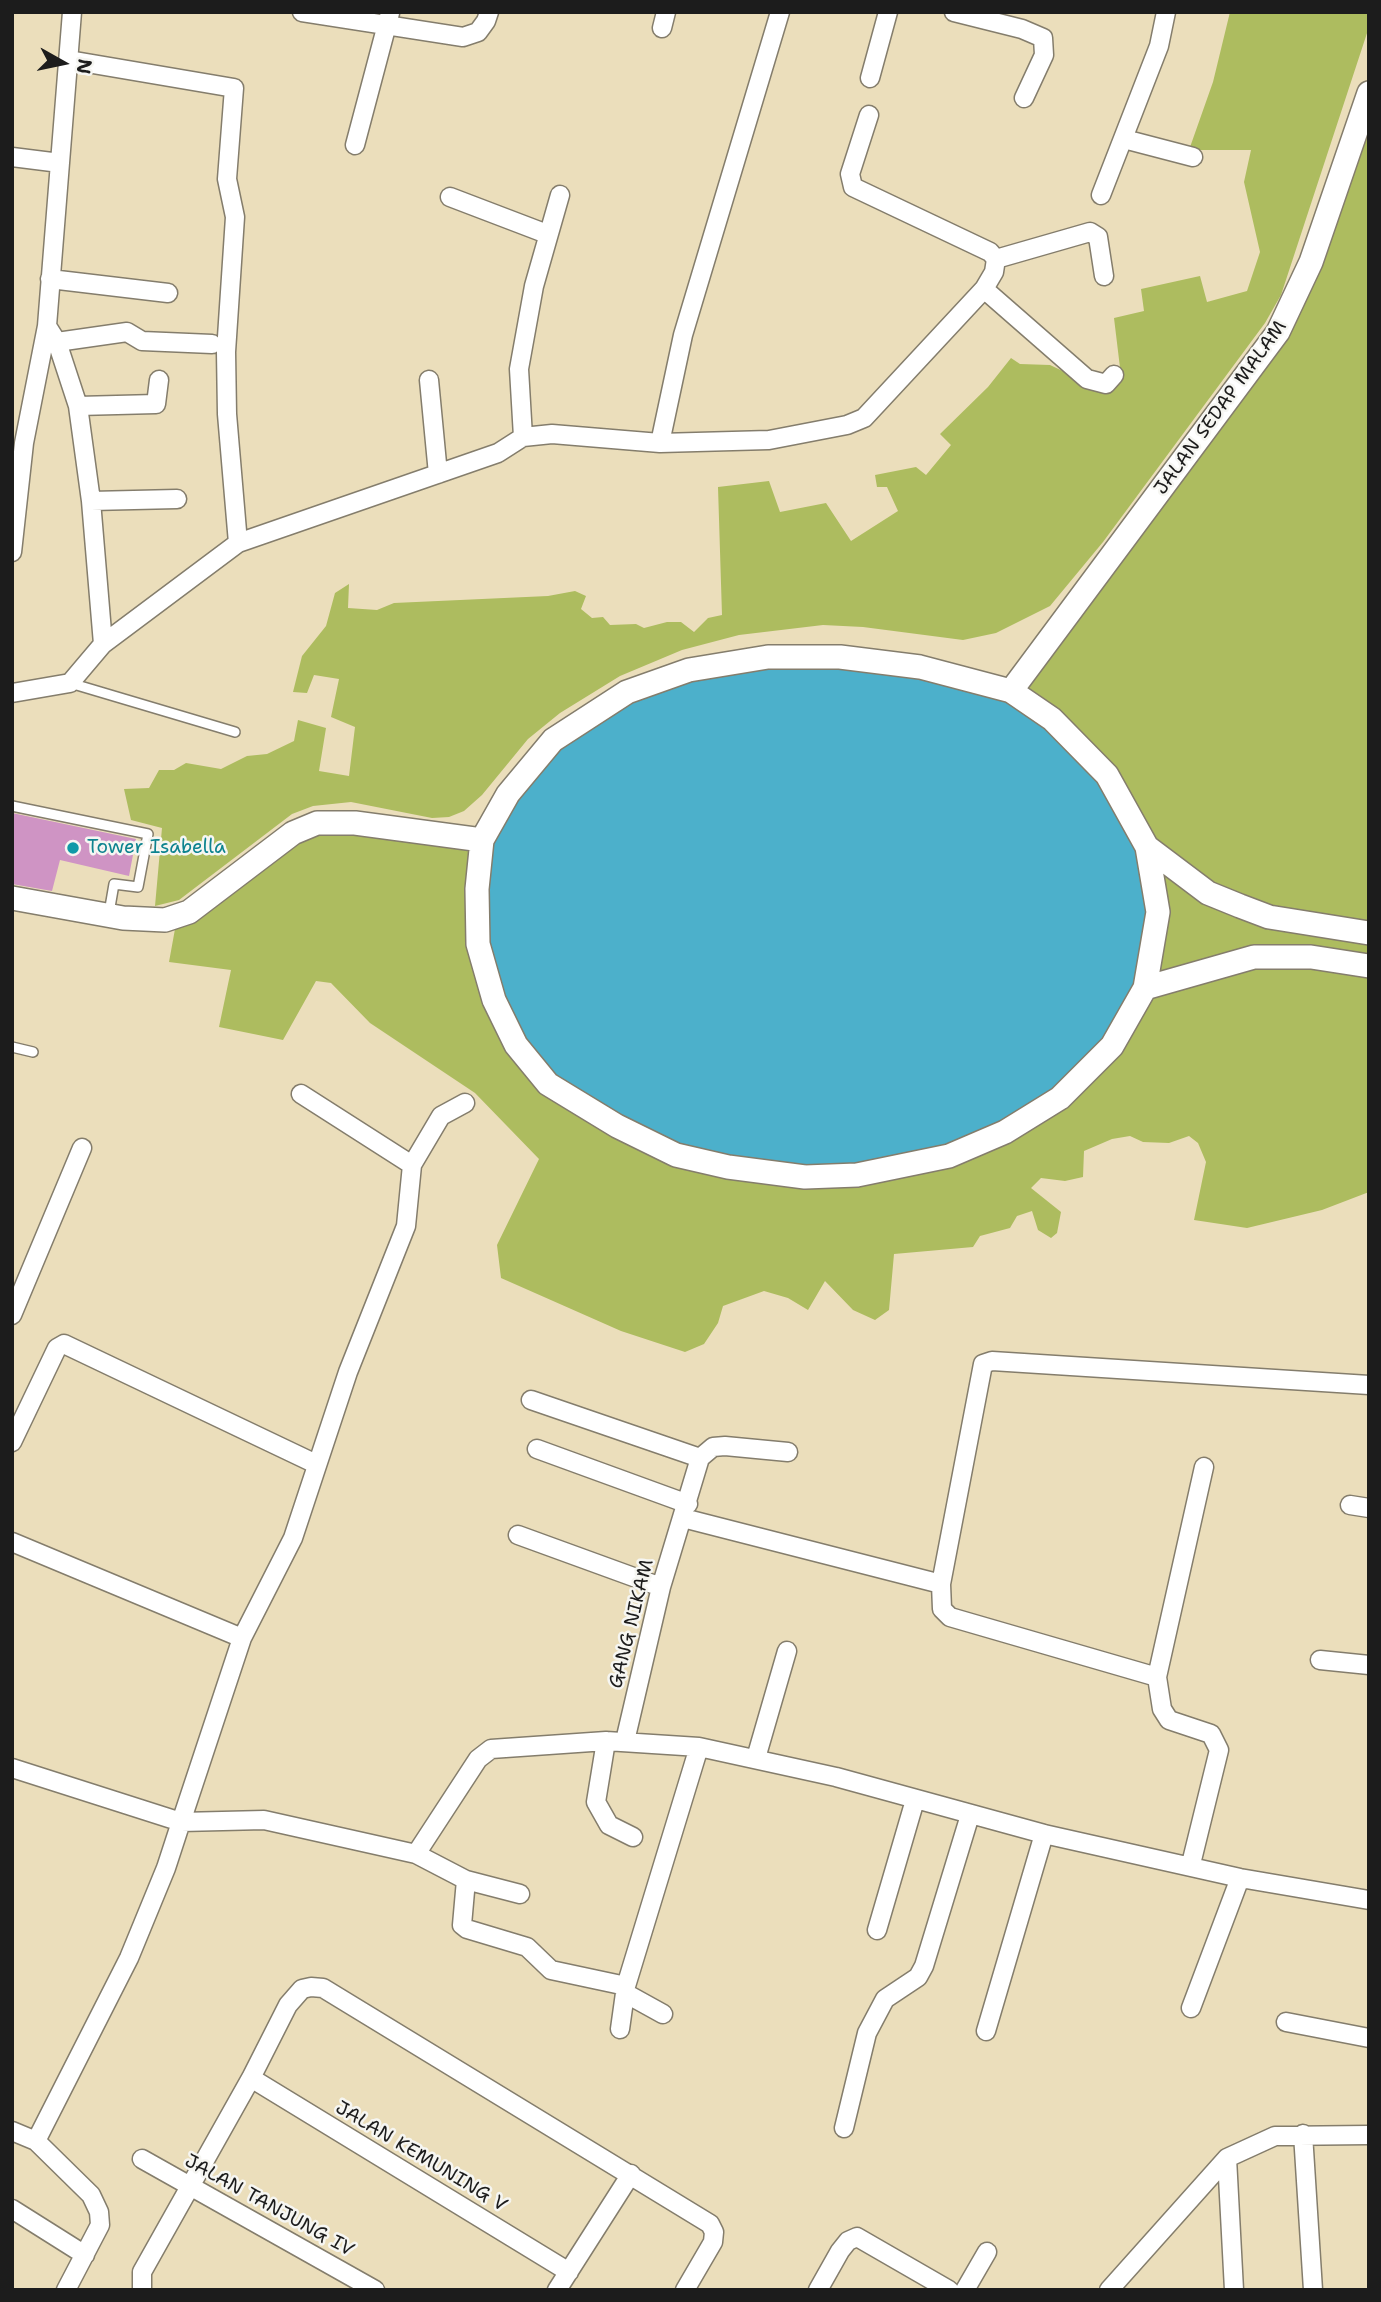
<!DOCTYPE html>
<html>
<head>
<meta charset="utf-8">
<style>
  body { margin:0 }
  #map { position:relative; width:1381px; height:2302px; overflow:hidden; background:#ebdebb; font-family:"Shantell Sans",sans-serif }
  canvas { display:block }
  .frame { position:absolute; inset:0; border:14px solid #1c1c1c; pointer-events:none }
  .north { position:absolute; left:28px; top:28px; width:70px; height:70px; -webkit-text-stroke:5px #f6f6f2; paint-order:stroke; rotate:99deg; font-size:19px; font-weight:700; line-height:28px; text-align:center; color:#1c1c1c }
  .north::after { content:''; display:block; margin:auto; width:24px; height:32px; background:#1c1c1c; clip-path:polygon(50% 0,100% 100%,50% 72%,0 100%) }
</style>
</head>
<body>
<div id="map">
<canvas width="1381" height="2302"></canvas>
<div class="frame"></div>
<div class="north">N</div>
</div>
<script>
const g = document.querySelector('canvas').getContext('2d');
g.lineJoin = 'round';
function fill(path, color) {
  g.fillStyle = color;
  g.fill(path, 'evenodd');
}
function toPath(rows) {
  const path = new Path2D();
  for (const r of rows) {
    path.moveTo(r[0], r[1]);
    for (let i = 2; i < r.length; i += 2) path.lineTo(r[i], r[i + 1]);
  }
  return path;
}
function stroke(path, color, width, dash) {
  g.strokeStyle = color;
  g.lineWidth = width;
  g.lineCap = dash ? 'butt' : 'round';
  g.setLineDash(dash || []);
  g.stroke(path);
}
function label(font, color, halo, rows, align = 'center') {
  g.font = font + ' "Shantell Sans",sans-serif';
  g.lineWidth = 5;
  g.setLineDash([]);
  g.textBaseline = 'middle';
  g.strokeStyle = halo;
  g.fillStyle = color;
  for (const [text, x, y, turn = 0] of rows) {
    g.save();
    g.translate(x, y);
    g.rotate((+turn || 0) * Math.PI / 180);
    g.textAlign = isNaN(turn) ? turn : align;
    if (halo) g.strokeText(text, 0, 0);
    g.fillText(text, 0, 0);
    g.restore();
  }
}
const green = toPath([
  [1230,12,1369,12,1369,27,1281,295,1265,323,1103,542,1050,606,996,633,963,640,863,627,823,625,739,635,682,650,620,676,560,713,528,739,482,795,464,811,449,817,432,818,351,802,313,806,292,814,179,900,155,906,162,828,131,820,124,789,149,788,159,770,174,770,186,763,221,769,247,756,267,754,294,741,298,720,326,728,319,771,349,776,355,727,331,717,339,679,314,675,307,693,293,692,302,656,326,626,335,593,349,584,348,608,377,610,394,603,548,596,575,591,586,596,581,609,592,618,603,617,610,625,636,624,644,628,667,622,681,622,694,632,708,618,722,615,718,487,769,481,780,512,826,503,851,541,898,511,887,487,877,487,875,475,916,467,926,475,951,445,940,434,988,387,1011,358,1020,364,1050,365,1105,391,1121,376,1114,318,1144,311,1141,289,1200,276,1207,302,1247,291,1260,252,1244,182,1251,150,1189,150,1213,82],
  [1355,136,1369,140,1369,1192,1322,1210,1247,1228,1194,1220,1206,1162,1198,1143,1189,1136,1169,1143,1143,1142,1130,1136,1112,1139,1084,1151,1083,1177,1065,1181,1041,1178,1031,1188,1061,1212,1057,1233,1051,1238,1038,1230,1032,1211,1017,1216,1010,1228,980,1236,973,1247,894,1254,889,1310,875,1320,853,1310,825,1281,808,1310,788,1298,764,1291,723,1306,718,1323,704,1344,685,1352,621,1331,501,1278,497,1245,539,1159,475,1093,370,1023,331,983,316,981,283,1040,219,1027,231,970,169,962,177,918,317,823,481,840,1011,691,1278,332]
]);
const water = toPath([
  [731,663,920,667,1052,719,1147,847,1158,912,1145,988,1112,1046,1005,1132,857,1175,728,1167,548,1084,494,1000,477,892,508,794,577,723]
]);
const building = toPath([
  [12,813,136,839,129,876,60,860,52,891,12,884]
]);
const service = toPath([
  [70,683,235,732],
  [12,806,148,834,138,887,114,884,109,913],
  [12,1047,33,1052]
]);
const minor = toPath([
  [302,12,463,37,478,32,486,21,489,12],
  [954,12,1022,29,1043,38,1044,55,1024,98],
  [662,28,666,12],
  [69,60,234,88,227,179,235,217,226,352,227,414,238,543],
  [870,78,888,12],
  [1124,139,1193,157],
  [355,145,390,13],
  [12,157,60,163],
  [1101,195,1159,46,1166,12],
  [450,197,547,234],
  [996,259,1090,232,1098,237,1104,276],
  [50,279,168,293],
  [984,289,1087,379,1106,384,1114,375],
  [57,342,127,332,142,341,212,344],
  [429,380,438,474],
  [78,406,156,404,159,380],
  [523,437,519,369,534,286,560,195],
  [660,443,683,335,780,12],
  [91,501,177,499],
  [12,552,24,443,47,326,72,12],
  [103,644,238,543,498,453,523,437,552,434,660,443,769,440,847,425,864,418,984,289,994,272,996,259,990,252,853,187,850,174,869,115],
  [12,693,70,683,103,644,91,501,78,406,57,342,47,326],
  [301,1094,412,1165],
  [12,1315,82,1148],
  [531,1400,700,1458,661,1587,625,1741],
  [12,1442,57,1348,64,1344,316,1464],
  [537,1449,688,1504],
  [700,1458,713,1447,725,1446,788,1452],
  [1350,1505,1369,1508],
  [683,1518,941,1584],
  [518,1535,661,1587],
  [12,1542,242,1638],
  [1320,1660,1369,1665],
  [1157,1677,950,1617,942,1609,941,1584,983,1364,992,1361,1369,1385],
  [606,1741,596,1802,609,1825,633,1837],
  [756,1758,787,1651],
  [12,1768,181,1822,242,1638,293,1538,348,1372,406,1226,412,1165,441,1116,465,1103],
  [416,1854,466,1880,462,1925,467,1929,527,1947,551,1970,626,1986],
  [1191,1864,1219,1750,1211,1734,1169,1720,1162,1709,1157,1677,1204,1467],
  [466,1880,520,1894],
  [877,1930,915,1800],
  [625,1993,663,2014],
  [1191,2008,1240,1878],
  [1286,2022,1369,2038],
  [620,2029,626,1986,699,1747],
  [986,2031,1044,1834],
  [251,2078,569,2272],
  [844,2128,867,2033,885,1999,918,1977,924,1966,970,1815],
  [12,2131,36,2141,91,2195,99,2212,100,2225,66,2290],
  [1303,2134,1313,2290],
  [36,2141,129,1958,166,1868,181,1822,264,1820,416,1854,478,1759,491,1749,606,1741,699,1747,836,1777,1044,1834,1240,1878,1369,1900],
  [1227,2158,1234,2290],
  [142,2159,375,2290],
  [12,2209,85,2255],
  [142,2290,142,2272,251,2078,288,2005,302,1989,311,1987,323,1988,710,2224,714,2232,713,2242,685,2290],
  [557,2290,631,2174],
  [818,2290,840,2251,848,2241,857,2237,949,2290],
  [965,2290,987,2252],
  [1109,2290,1227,2158,1275,2136,1369,2135]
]);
const tertiary = toPath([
  [768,657,840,657,920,667,1011,691,1052,719,1107,775,1147,847,1158,912,1145,988,1112,1046,1060,1098,1005,1132,949,1156,857,1175,805,1177,728,1167,676,1155,617,1126,548,1084,516,1045,494,1000,478,944,477,889,482,840,508,794,553,740,627,692,689,670,768,657],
  [1011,691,1278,332,1311,262,1369,93],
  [1147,847,1208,893,1240,906,1269,917,1369,933],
  [12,898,123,918,165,920,189,912,293,833,317,823,355,823,482,840],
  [1145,988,1254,957,1311,957,1369,966]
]);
const markers = [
  [73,848,7,"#0f9aa8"]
];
const streetNames = [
  ["JALAN SEDAP MALAM",1221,408,-54],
  ["GANG NIKAM",632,1624,-76],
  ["JALAN KEMUNING V",421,2157,31],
  ["JALAN TANJUNG IV",269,2206,29]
];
const cultureNames = [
  ["Tower Isabella",87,848]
];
fill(green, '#adbc5f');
fill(water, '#4cb0cb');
fill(building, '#cf94c4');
stroke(service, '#847d6c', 12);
stroke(minor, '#847d6c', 21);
stroke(tertiary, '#847d6c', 26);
stroke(service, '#fff', 9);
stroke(minor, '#fff', 18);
stroke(tertiary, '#fff', 23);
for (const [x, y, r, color] of markers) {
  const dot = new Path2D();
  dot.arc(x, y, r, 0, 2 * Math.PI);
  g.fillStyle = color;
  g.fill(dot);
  stroke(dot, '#f6f6f2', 2.5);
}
label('19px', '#1c1c1c', '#f6f6f2', streetNames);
label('19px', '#0d838f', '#f6f6f2', cultureNames, 'left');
</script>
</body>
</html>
